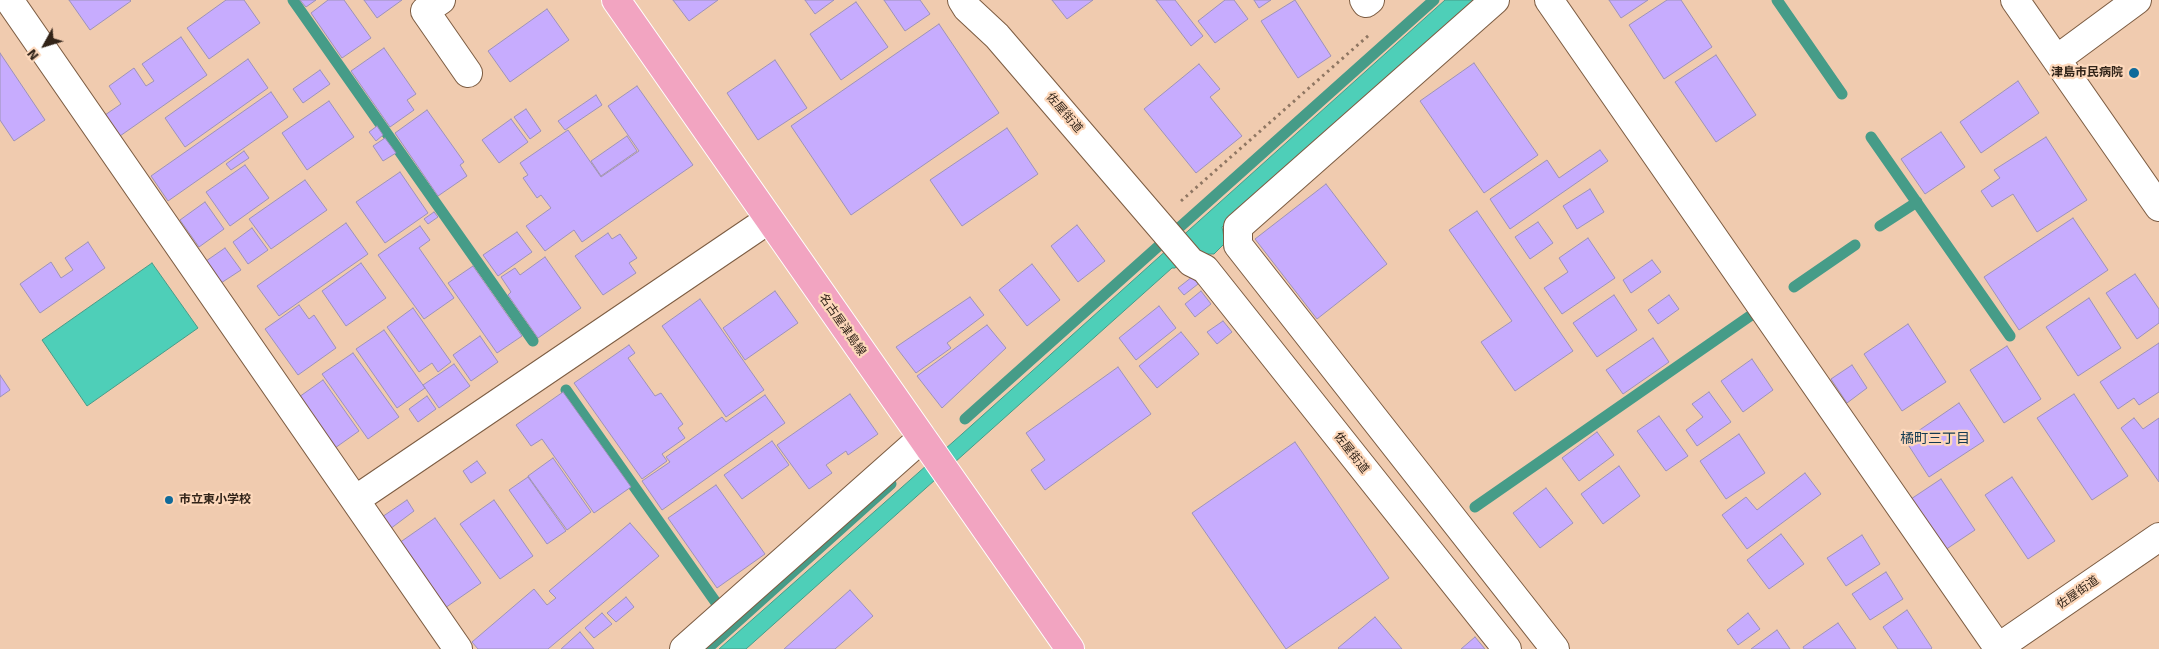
<!DOCTYPE html>
<html>
<head>
<meta charset="utf-8">
<style>
  body { margin:0 }
  #map { position:relative; width:2159px; height:649px; overflow:hidden; background:#f0cbaf; font-family:Signika,sans-serif }
  canvas { display:block }
  .north { position:absolute; left:20px; top:20px; width:50px; height:50px; -webkit-text-stroke:4px #fdd8bb; paint-order:stroke; rotate:231deg; font-size:14px; font-weight:700; line-height:20px; text-align:center; color:#322419 }
  .north::after { content:''; display:block; margin:auto; width:18px; height:22px; background:#322419; clip-path:polygon(50% 0,100% 100%,50% 72%,0 100%) }
</style>
</head>
<body>
<div id="map">
<canvas width="2159" height="649"></canvas>
<div class="north">N</div>
</div>
<script>
const g = document.querySelector('canvas').getContext('2d');
g.lineJoin = 'round';
function fill(path, color) {
  g.fillStyle = color;
  g.fill(path, 'evenodd');
}
function toPath(rows) {
  const path = new Path2D();
  for (const r of rows) {
    path.moveTo(r[0], r[1]);
    for (let i = 2; i < r.length; i += 2) path.lineTo(r[i], r[i + 1]);
  }
  return path;
}
function stroke(path, color, width, dash) {
  g.strokeStyle = color;
  g.lineWidth = width;
  g.lineCap = dash ? 'butt' : 'round';
  g.setLineDash(dash || []);
  g.stroke(path);
}
function label(font, color, halo, rows, align = 'center') {
  g.font = font + ' Signika,"Noto Sans JP",sans-serif';
  g.lineWidth = 4.5;
  g.setLineDash([]);
  g.textBaseline = 'middle';
  g.strokeStyle = halo;
  g.fillStyle = color;
  for (const [text, x, y, turn = 0] of rows) {
    g.save();
    g.translate(x, y);
    g.rotate((+turn || 0) * Math.PI / 180);
    g.textAlign = isNaN(turn) ? turn : align;
    if (halo) g.strokeText(text, 0, 0);
    g.fillText(text, 0, 0);
    g.restore();
  }
}
const water = toPath([
  [1445,0,1480,0,1222,227,1225,243,1214,254,1193,254,1175,268,1172,268,746,649,719,649,962,434,1445,0],
  [152,263,198,328,87,406,42,340,152,263]
]);
const stream = toPath([
  [293,0,533,341],
  [1777,0,1842,94],
  [1871,137,2010,336],
  [1880,226,1917,202],
  [1794,287,1855,245],
  [566,390,717,604],
  [965,419,1434,0],
  [1475,507,1750,316],
  [707,649,891,484]
]);
const building = toPath([
  [69,0,130,0,131,1,90,30,69,0],
  [226,0,244,0,260,23,209,59,187,28,226,0],
  [300,0,316,0,306,7,300,0],
  [328,0,344,0,371,38,342,58,311,13,328,0],
  [364,0,402,0,377,18,364,0],
  [673,0,718,0,689,21,673,0],
  [805,0,834,0,815,14,805,0],
  [884,0,920,0,930,14,905,31,884,0],
  [1052,0,1093,0,1067,19,1052,0],
  [1156,0,1175,0,1203,36,1191,46,1156,0],
  [1225,0,1234,0,1248,19,1215,43,1198,21,1225,0],
  [1254,0,1271,0,1259,8,1254,0],
  [1295,0,1331,56,1298,78,1261,21,1295,0],
  [1609,0,1648,0,1621,18,1609,0],
  [1667,0,1681,0,1712,47,1664,79,1629,25,1667,0],
  [856,2,888,47,841,80,810,34,856,2],
  [547,9,569,40,510,82,488,51,547,9],
  [939,24,999,113,851,215,791,126,939,24],
  [181,37,207,75,120,136,105,115,121,104,109,86,134,68,146,86,154,81,142,64,181,37],
  [384,48,416,94,407,100,414,110,390,127,351,71,384,48],
  [0,53,45,120,14,141,0,120,0,53],
  [1716,55,1756,115,1716,142,1675,82,1716,55],
  [248,59,268,88,185,147,165,118,248,59],
  [775,60,807,108,758,140,727,93,775,60],
  [1474,63,1538,155,1484,193,1420,101,1474,63],
  [1199,64,1220,89,1210,97,1242,136,1196,173,1144,109,1199,64],
  [320,70,330,84,303,103,293,89,320,70],
  [2018,81,2039,113,1981,153,1960,122,2018,81],
  [637,86,693,165,582,242,574,230,545,251,526,226,551,208,541,195,537,198,523,178,528,175,520,163,568,130,601,177,639,151,608,106,637,86],
  [271,92,288,117,168,201,151,176,271,92],
  [596,95,602,105,565,130,558,121,596,95],
  [329,101,354,137,307,170,282,133,329,101],
  [526,109,541,131,530,139,514,117,526,109],
  [427,110,464,162,460,165,467,176,438,196,395,133,427,110],
  [511,119,528,142,499,163,482,140,511,119],
  [377,126,383,135,376,141,369,132,377,126],
  [1007,128,1038,174,962,226,930,180,1007,128],
  [1941,132,1965,167,1925,194,1901,159,1941,132],
  [627,136,637,151,601,176,591,161,627,136],
  [2046,137,2087,200,2037,232,2013,194,1992,207,1981,191,2000,178,1994,170,2046,137],
  [385,138,396,153,383,161,373,146,385,138],
  [1600,150,1608,161,1510,229,1490,199,1547,160,1559,178,1600,150],
  [244,151,249,158,231,170,226,164,244,151],
  [245,165,269,198,230,226,206,192,245,165],
  [400,172,428,213,385,243,356,202,400,172],
  [305,180,327,210,271,249,249,219,305,180],
  [1326,184,1387,264,1317,319,1255,239,1326,184],
  [1590,189,1604,212,1577,229,1563,206,1590,189],
  [205,202,224,229,199,247,180,220,205,202],
  [1477,211,1573,351,1515,391,1481,342,1512,321,1449,230,1477,211],
  [434,212,438,217,428,224,424,219,434,212],
  [2073,218,2108,270,2019,330,1984,277,2073,218],
  [1538,222,1553,243,1530,259,1515,237,1538,222],
  [346,223,368,254,279,316,257,286,346,223],
  [1077,225,1105,261,1078,282,1051,246,1077,225],
  [420,226,430,240,419,248,454,298,424,319,378,255,420,226],
  [252,228,268,250,248,264,233,242,252,228],
  [517,232,532,252,498,276,483,255,517,232],
  [608,233,612,239,620,234,637,258,629,263,636,273,603,295,575,256,608,233],
  [1588,238,1615,278,1562,314,1544,288,1568,272,1559,258,1588,238],
  [88,242,105,268,40,313,20,284,51,262,61,278,73,270,65,258,88,242],
  [225,248,241,270,221,283,206,261,225,248],
  [545,257,581,308,538,338,508,295,511,292,501,277,515,268,520,275,545,257],
  [1652,260,1661,272,1631,293,1623,280,1652,260],
  [361,263,386,298,346,326,322,291,361,263],
  [1032,264,1060,300,1027,326,999,290,1032,264],
  [473,266,522,336,497,353,448,283,473,266],
  [2135,274,2159,309,2159,323,2137,339,2106,293,2135,274],
  [1192,277,1198,284,1184,295,1178,288,1192,277],
  [775,291,798,323,745,360,723,328,775,291],
  [1201,291,1211,304,1195,317,1185,304,1201,291],
  [1614,295,1637,330,1597,357,1573,323,1614,295],
  [1669,295,1679,309,1658,324,1648,310,1669,295],
  [970,297,984,315,947,343,951,348,916,373,896,347,970,297],
  [2089,298,2121,348,2078,376,2046,327,2089,298],
  [700,299,764,390,726,417,662,326,700,299],
  [299,305,309,319,314,315,336,348,298,375,265,329,299,305],
  [1159,306,1176,328,1136,360,1119,338,1159,306],
  [413,308,451,362,438,372,432,363,419,372,387,327,413,308],
  [1223,321,1232,332,1217,344,1207,332,1223,321],
  [1908,324,1946,382,1902,411,1864,354,1908,324],
  [987,325,1006,348,942,408,917,376,987,325],
  [384,330,425,388,397,408,356,349,384,330],
  [1181,332,1199,354,1157,388,1139,366,1181,332],
  [480,336,498,362,471,381,453,355,480,336],
  [1653,338,1669,362,1623,394,1606,370,1653,338],
  [2159,343,2159,392,2139,405,2134,398,2118,409,2100,382,2159,343],
  [629,345,635,353,628,358,655,396,661,393,683,424,678,428,685,438,662,454,667,461,642,479,574,383,629,345],
  [2007,346,2041,399,2004,423,1970,370,2007,346],
  [353,353,399,417,368,439,322,374,353,353],
  [1752,359,1773,390,1743,412,1721,381,1752,359],
  [454,364,470,386,439,408,423,385,454,364],
  [1852,365,1867,388,1847,403,1831,379,1852,365],
  [1118,367,1151,414,1045,490,1031,470,1045,460,1026,433,1118,367],
  [0,375,10,390,0,397,0,375],
  [323,380,359,431,335,448,299,397,323,380],
  [563,392,631,487,594,513,542,439,531,446,516,425,563,392],
  [1709,392,1731,422,1697,446,1686,430,1703,417,1692,404,1709,392],
  [850,394,878,434,848,455,846,451,826,465,832,473,809,489,777,445,850,394],
  [2074,394,2128,476,2092,500,2037,418,2074,394],
  [765,395,785,423,662,510,642,481,670,462,666,457,722,417,726,422,765,395],
  [427,396,436,409,418,422,409,409,427,396],
  [1959,403,1984,441,1929,477,1905,440,1959,403],
  [1659,416,1688,456,1666,471,1637,431,1659,416],
  [2134,418,2143,429,2159,418,2159,482,2121,428,2134,418],
  [1597,432,1614,455,1579,481,1562,458,1597,432],
  [1739,434,1765,473,1726,499,1700,461,1739,434],
  [772,441,789,465,742,499,724,475,772,441],
  [1295,442,1389,578,1286,649,1192,513,1295,442],
  [553,458,591,512,567,530,528,476,553,458],
  [477,461,486,473,471,483,463,471,477,461],
  [1619,466,1640,496,1603,524,1581,494,1619,466],
  [1805,473,1821,494,1747,549,1722,515,1746,497,1757,510,1805,473],
  [528,477,566,531,547,544,509,490,528,477],
  [2012,477,2055,541,2028,559,1985,495,2012,477],
  [1941,479,1975,530,1945,550,1911,499,1941,479],
  [716,485,765,554,717,588,668,518,716,485],
  [1546,488,1573,523,1540,548,1513,513,1546,488],
  [407,500,414,511,390,529,382,517,407,500],
  [494,500,533,556,500,579,460,524,494,500],
  [435,518,481,583,445,608,399,543,435,518],
  [630,523,659,556,548,649,478,649,472,642,534,589,547,605,556,598,549,591,630,523],
  [1781,534,1804,564,1769,589,1747,560,1781,534],
  [1862,535,1880,564,1846,586,1827,558,1862,535],
  [1886,572,1903,599,1870,620,1852,594,1886,572],
  [850,590,873,616,835,649,784,649,850,590],
  [626,597,634,607,616,622,607,613,626,597],
  [1907,610,1932,648,1931,649,1898,649,1883,627,1907,610],
  [602,613,612,624,594,638,585,628,602,613],
  [1748,613,1760,629,1738,645,1727,630,1748,613],
  [1375,617,1402,649,1339,649,1338,648,1375,617],
  [1838,623,1856,649,1804,649,1803,647,1838,623],
  [1777,630,1790,649,1751,649,1777,630],
  [580,632,594,649,561,649,580,632],
  [1475,637,1485,649,1461,649,1475,637]
]);
const path = toPath([
  [1181,201,1369,35]
]);
const minor = toPath([
  [9,0,458,649],
  [441,0,425,11,468,73],
  [962,0,967,8,997,36,1191,262,1205,269,1507,649],
  [1364,0,1366,3,1370,0],
  [1495,0,1238,227,1238,245,1555,649],
  [1549,0,1999,649],
  [2015,0,2159,207],
  [2057,59,2137,0],
  [355,500,768,220],
  [684,649,922,438],
  [1996,649,2159,537]
]);
const major = toPath([
  [616,0,1070,649]
]);
const markers = [
  [2134,73,6,"#0f6a9a"],
  [169,500,5,"#0f6a9a"]
];
const poiNames = [
  ["津島市民病院",2123,73],
  ["市立東小学校",179,500,"left"]
];
const streetNames = [
  ["佐屋街道",1064,113,49],
  ["名古屋津島線",842,325,55],
  ["佐屋街道",1351,453,52],
  ["佐屋街道",2078,593,-35]
];
const neighbourhoodNames = [
  ["橘町三丁目",1935,439]
];
fill(water, '#4ecfb8');
stroke(water, '#469c88', 1);
stroke(stream, '#469c88', 11);
fill(building, '#c7acfe');
stroke(building, '#9d92b8', 1);
stroke(minor, '#7c5c42', 30);
stroke(major, '#fff', 30);
stroke(path, '#8f7662', 3, [2.5, 4]);
stroke(minor, '#fff', 28);
stroke(major, '#f2a4c1', 28);
for (const [x, y, r, color] of markers) {
  const dot = new Path2D();
  dot.arc(x, y, r, 0, 2 * Math.PI);
  g.fillStyle = color;
  g.fill(dot);
  stroke(dot, '#fdd8bb', 2);
}
label('bold 12px', '#322419', '#fdd8bb', poiNames, 'right');
label('12px', '#322419', '#fdd8bb', streetNames);
label('14px', '#133a51', '#fdd8bb', neighbourhoodNames);
</script>
</body>
</html>
